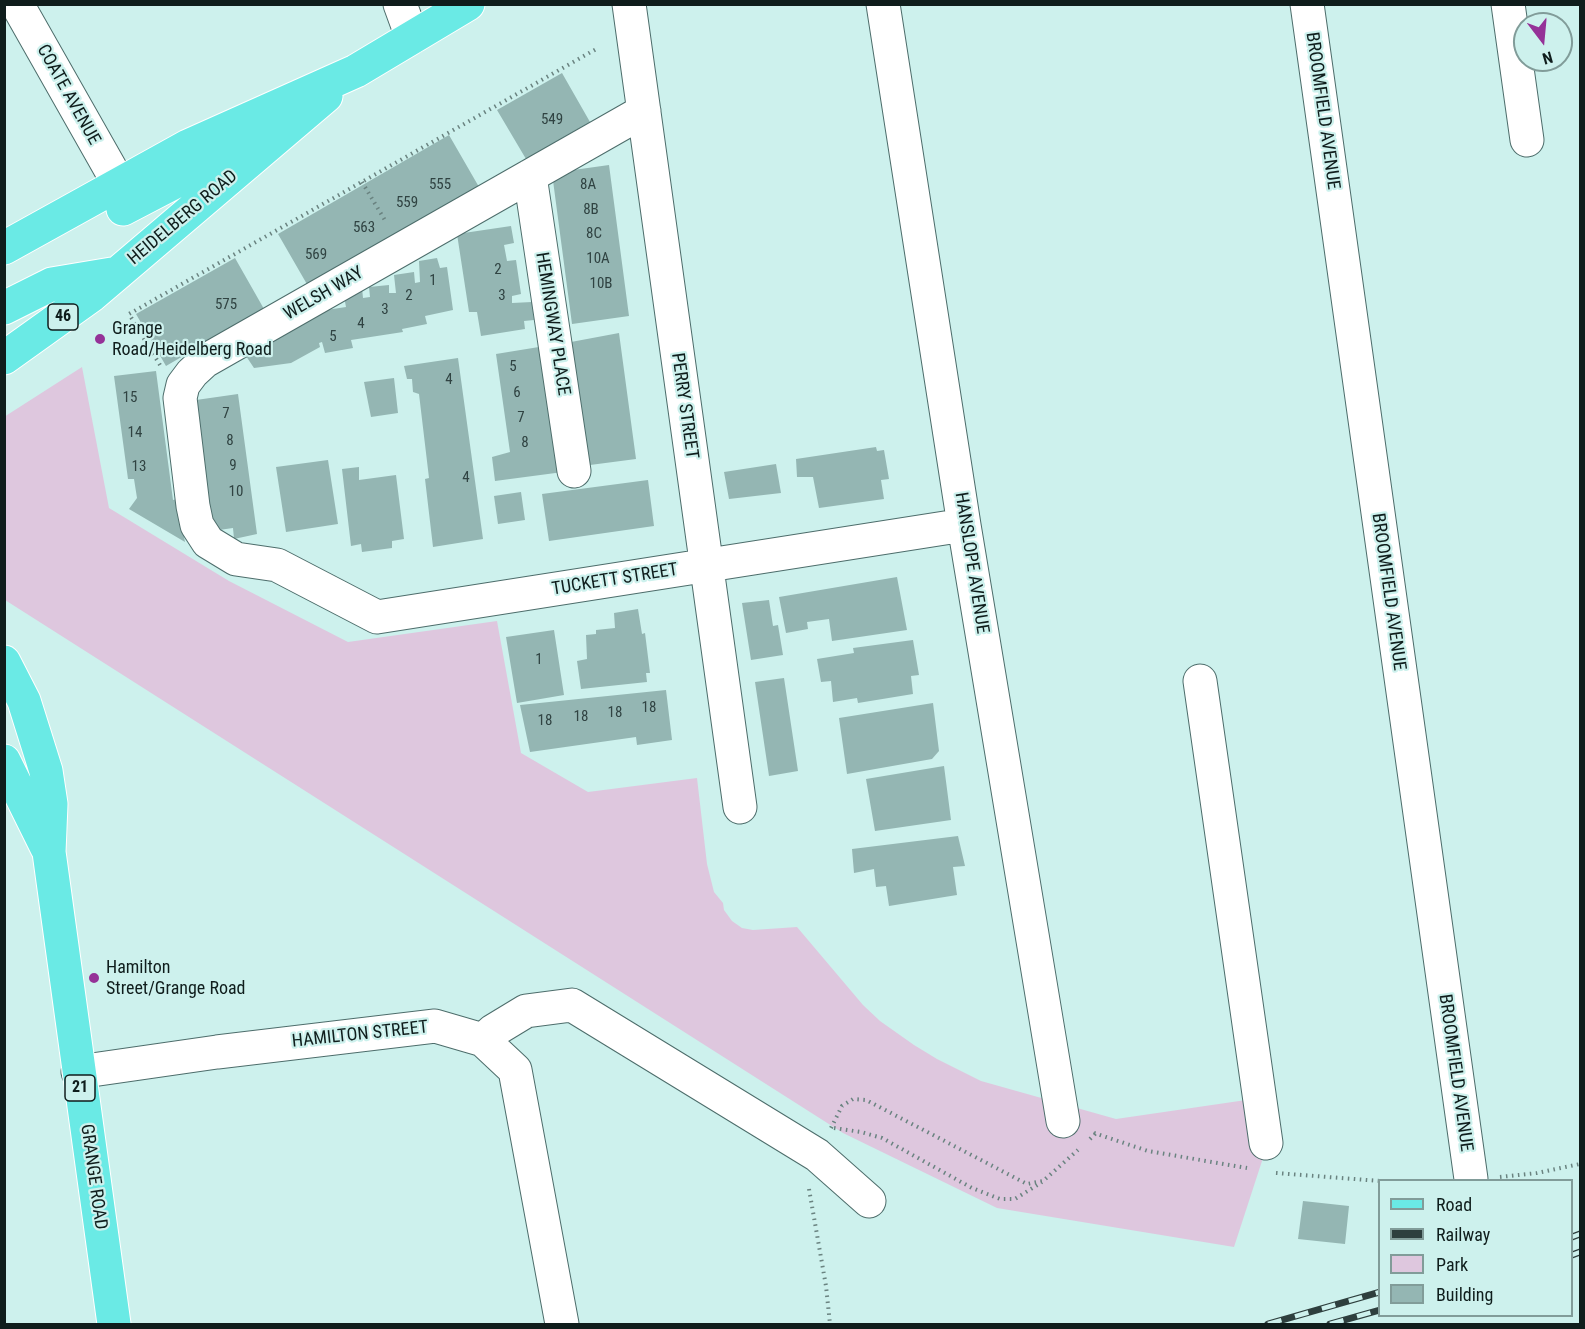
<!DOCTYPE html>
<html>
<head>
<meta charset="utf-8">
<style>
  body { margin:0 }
  #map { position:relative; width:1585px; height:1329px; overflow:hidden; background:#cdf1ed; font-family:"Roboto Condensed",sans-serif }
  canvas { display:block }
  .frame { position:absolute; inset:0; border:6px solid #0f1d1c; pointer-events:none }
  .legend { position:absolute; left:1378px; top:1179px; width:195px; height:138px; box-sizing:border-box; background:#cdf1ed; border:2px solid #819c99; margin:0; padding:8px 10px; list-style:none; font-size:18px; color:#0f1d1c }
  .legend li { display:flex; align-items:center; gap:12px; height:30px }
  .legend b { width:30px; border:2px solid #819c99 }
  .north { position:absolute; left:1513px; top:12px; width:60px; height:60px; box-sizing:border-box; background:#cdf1ed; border:2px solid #819c99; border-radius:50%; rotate:164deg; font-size:16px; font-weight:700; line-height:24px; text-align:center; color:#0f1d1c }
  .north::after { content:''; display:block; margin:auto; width:21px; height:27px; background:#953298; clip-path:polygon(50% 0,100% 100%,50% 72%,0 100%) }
</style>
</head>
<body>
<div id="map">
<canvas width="1585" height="1329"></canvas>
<div class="frame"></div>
<ul class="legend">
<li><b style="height:8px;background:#6aeae5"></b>Road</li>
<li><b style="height:8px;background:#2e3f3e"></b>Railway</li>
<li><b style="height:16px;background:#dec7de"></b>Park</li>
<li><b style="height:16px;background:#94b6b3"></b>Building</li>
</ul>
<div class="north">N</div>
</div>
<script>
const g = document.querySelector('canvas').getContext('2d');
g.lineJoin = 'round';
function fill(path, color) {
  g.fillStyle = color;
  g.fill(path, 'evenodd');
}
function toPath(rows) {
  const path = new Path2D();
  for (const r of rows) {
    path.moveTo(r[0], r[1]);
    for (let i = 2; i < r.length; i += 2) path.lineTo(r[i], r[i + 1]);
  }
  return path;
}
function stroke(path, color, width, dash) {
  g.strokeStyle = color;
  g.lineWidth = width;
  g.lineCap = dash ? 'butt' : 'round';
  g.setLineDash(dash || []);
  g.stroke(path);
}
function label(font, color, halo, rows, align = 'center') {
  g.font = font + ' "Roboto Condensed",sans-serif';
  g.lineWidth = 4.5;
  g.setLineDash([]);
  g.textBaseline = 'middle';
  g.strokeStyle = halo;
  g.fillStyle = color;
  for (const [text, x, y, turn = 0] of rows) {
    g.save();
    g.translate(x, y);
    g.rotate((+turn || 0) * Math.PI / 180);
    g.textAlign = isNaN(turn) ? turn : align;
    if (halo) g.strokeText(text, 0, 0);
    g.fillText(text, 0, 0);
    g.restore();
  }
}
const green = toPath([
  [82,367,109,508,229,581,348,642,497,621,521,753,588,792,697,778,707,864,714,892,723,903,724,910,732,921,742,928,753,930,797,927,863,1005,880,1021,914,1045,937,1059,981,1081,1116,1119,1253,1099,1262,1161,1234,1247,997,1208,843,1133,5,600,4,417]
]);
const building = toPath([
  [562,73,590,122,526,159,497,110],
  [449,135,479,187,308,286,278,234],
  [609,165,629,316,572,324,552,173],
  [511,226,514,243,504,245,507,261,516,260,521,294,512,296,512,303,532,302,534,320,524,321,525,329,481,336,477,312,469,312,457,234],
  [235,258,264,309,166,366,136,314],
  [437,258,440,268,447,267,453,310,425,316,427,324,402,329,403,332,351,340,353,348,325,353,322,342,319,343,320,347,291,363,254,368,244,353,313,312,346,307,343,291,362,288,363,298,370,297,369,287,389,285,389,293,396,293,394,275,414,272,415,283,420,282,419,261],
  [619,333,636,459,590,465,571,342],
  [545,346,563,472,495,481,492,457,510,452,496,354],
  [458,358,483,539,433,547,425,479,429,478,419,394,413,392,412,379,407,379,404,366],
  [156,371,173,500,177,499,185,542,129,509,137,498,134,479,128,479,114,376],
  [394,378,398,413,371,417,364,382],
  [238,394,257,534,234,539,233,528,212,531,189,401],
  [876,447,877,451,884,450,889,479,881,480,884,499,819,508,813,477,797,477,796,459],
  [328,460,338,524,286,532,276,467],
  [776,464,781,493,729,499,724,472],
  [359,467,359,480,396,475,404,539,392,541,392,548,362,552,361,544,351,546,342,469],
  [648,480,654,526,549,541,542,494],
  [521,492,525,520,498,524,494,496],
  [897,577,907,630,832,641,829,619,807,622,808,629,786,633,779,597],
  [769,600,773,626,778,625,783,655,751,660,742,603],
  [638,609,642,634,645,633,650,673,646,673,647,682,581,689,577,661,587,659,586,635,596,634,596,630,615,628,614,613],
  [554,630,564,695,517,703,506,637],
  [913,640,919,675,911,676,913,694,858,703,857,698,833,702,831,681,821,682,817,659,854,653,853,648],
  [784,678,798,771,769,776,755,682],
  [666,690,672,740,637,745,636,737,530,752,520,705],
  [933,703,939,751,932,759,847,774,839,718],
  [944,766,951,820,875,831,866,779],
  [958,836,965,866,953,867,957,895,889,906,886,886,876,887,874,869,854,873,852,849],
  [1303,1201,1349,1206,1345,1244,1298,1239]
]);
const path = toPath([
  [362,182,386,222],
  [160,365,129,314,598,48],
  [831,1128,842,1106,853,1099,866,1100,1027,1184,1043,1181,1078,1150],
  [834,1128,861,1132,882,1138,972,1188,1000,1199,1015,1199,1042,1182],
  [1094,1133,1148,1151,1247,1168],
  [1090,1139,1096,1133],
  [1276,1173,1380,1181],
  [1500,1177,1537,1173,1580,1164],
  [809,1189,826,1286,830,1324]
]);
const minor = toPath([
  [17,4,119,184],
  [400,4,412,37],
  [629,4,740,807],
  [883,4,964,525,1063,1121],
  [1307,4,1471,1179],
  [1508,4,1527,140],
  [644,111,205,361,192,373,183,385,180,398,193,506,197,525,208,542,236,559,277,565,377,617,964,525],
  [530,176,574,471],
  [1200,681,1266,1143],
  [483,1040,493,1031,526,1011,572,1005,817,1155,869,1201],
  [78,1072,217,1052,435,1026,483,1040,515,1070,562,1324]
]);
const major = toPath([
  [123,209,213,162,256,148],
  [4,248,188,146,356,71,468,4],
  [4,308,52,284,118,273],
  [4,358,92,295,326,96],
  [4,662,24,701,46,771,51,804,49,852,114,1324],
  [4,761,47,848]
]);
const rail = toPath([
  [1572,1237,1580,1234],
  [1572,1255,1580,1252],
  [1268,1324,1380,1292],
  [1330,1324,1380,1310]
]);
const markers = [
  [100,339,6,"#953298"],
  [94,978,6,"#953298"]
];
const numberNames = [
  ["549",552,120],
  ["555",440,185],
  ["8A",588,185],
  ["559",407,203],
  ["8B",591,210],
  ["563",364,228],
  ["8C",594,234],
  ["569",316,255],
  ["10A",598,259],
  ["2",498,270],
  ["1",433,281],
  ["10B",601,284],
  ["2",409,296],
  ["3",502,296],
  ["575",226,305],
  ["3",385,310],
  ["4",361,324],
  ["5",333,337],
  ["5",513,367],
  ["4",449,380],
  ["6",517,393],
  ["15",130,398],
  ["7",226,414],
  ["7",521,418],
  ["14",135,433],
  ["8",230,441],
  ["8",525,443],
  ["9",233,466],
  ["13",139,467],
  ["4",466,478],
  ["10",236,492],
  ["1",539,660],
  ["18",649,708],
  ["18",615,713],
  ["18",581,717],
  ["18",545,721]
];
const shields = [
  [63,317,30],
  [80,1088,30]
];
const shieldNames = [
  ["46",63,317],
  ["21",80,1088]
];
const streetNames = [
  ["COATE AVENUE",68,95,61],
  ["BROOMFIELD AVENUE",1322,111,82],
  ["HEIDELBERG ROAD",183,218,-40],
  ["WELSH WAY",324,294,-30],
  ["HEMINGWAY PLACE",552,324,81],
  ["PERRY STREET",684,406,82],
  ["HANSLOPE AVENUE",971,563,81],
  ["TUCKETT STREET",615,580,-9],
  ["BROOMFIELD AVENUE",1388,592,82],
  ["HAMILTON STREET",360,1035,-6],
  ["BROOMFIELD AVENUE",1455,1073,82],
  ["GRANGE ROAD",93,1177,82]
];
const poiNames = [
  ["Grange",112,329],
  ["Road/Heidelberg Road",112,350],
  ["Hamilton",106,968],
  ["Street/Grange Road",106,989]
];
fill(green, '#dec7de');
fill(building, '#94b6b3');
stroke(minor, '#4d6d6b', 35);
stroke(major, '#fff', 35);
stroke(path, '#6a8380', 4, [1.5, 4.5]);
stroke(minor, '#fff', 33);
stroke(major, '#6aeae5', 33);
stroke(rail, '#2e3f3e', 7);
stroke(rail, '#cdf1ed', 4.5, [14]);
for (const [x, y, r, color] of markers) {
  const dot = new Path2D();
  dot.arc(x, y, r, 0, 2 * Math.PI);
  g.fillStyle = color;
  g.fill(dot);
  stroke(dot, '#cdf1ed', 2);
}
label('15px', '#304342', null, numberNames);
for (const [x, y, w] of shields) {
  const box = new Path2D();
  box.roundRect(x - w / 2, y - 13, w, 26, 4.5);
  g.fillStyle = '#cdf1ed';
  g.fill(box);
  stroke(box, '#0f1d1c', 1.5);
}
label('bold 16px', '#0f1d1c', null, shieldNames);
label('18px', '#0f1d1c', '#cdf1ed', streetNames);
label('18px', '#0f1d1c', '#cdf1ed', poiNames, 'left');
</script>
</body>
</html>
